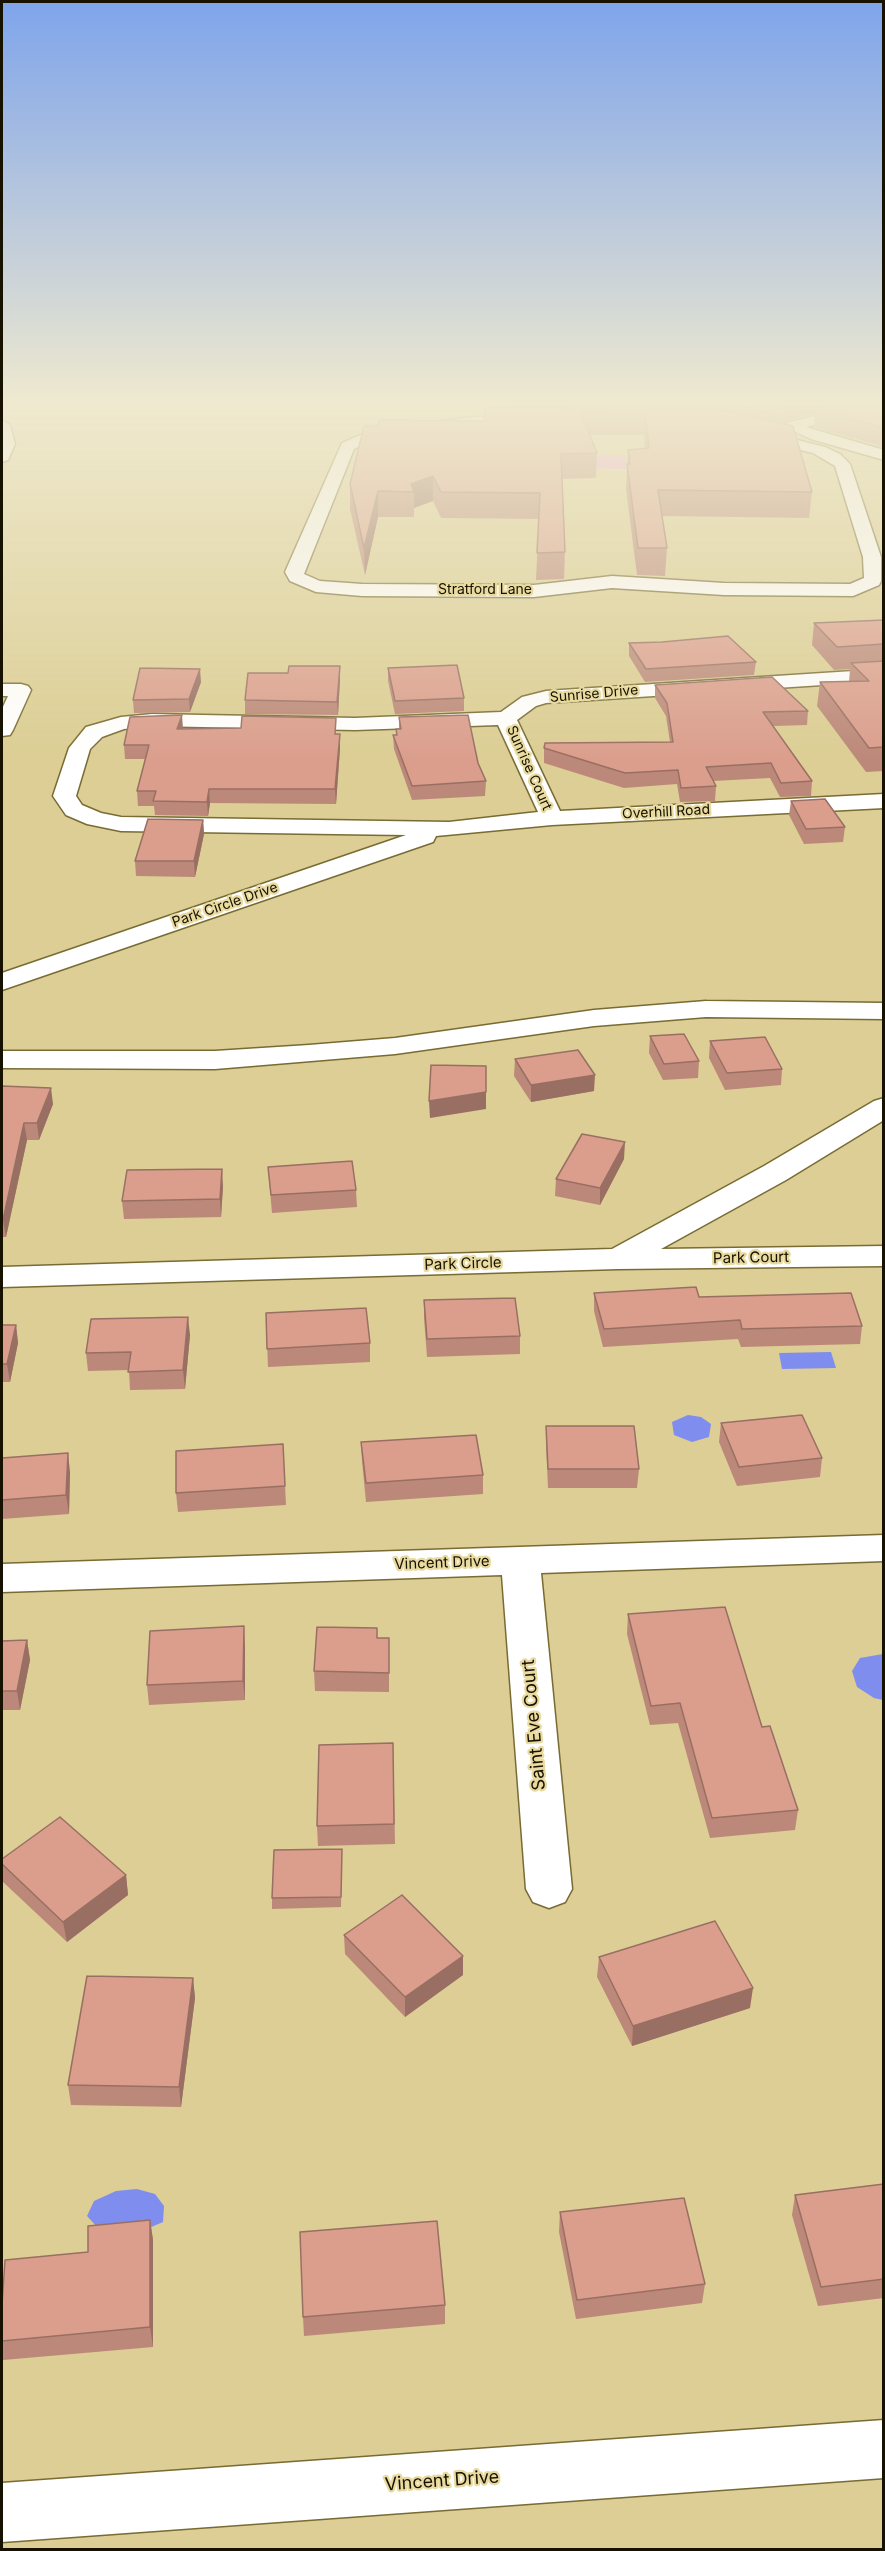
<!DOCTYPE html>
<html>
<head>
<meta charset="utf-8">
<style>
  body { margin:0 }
  #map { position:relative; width:885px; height:2551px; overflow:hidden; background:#dcce94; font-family:Inter,sans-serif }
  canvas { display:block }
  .frame { position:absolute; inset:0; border:3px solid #171100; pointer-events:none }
</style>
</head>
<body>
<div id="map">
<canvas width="885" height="2551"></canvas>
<div class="frame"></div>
</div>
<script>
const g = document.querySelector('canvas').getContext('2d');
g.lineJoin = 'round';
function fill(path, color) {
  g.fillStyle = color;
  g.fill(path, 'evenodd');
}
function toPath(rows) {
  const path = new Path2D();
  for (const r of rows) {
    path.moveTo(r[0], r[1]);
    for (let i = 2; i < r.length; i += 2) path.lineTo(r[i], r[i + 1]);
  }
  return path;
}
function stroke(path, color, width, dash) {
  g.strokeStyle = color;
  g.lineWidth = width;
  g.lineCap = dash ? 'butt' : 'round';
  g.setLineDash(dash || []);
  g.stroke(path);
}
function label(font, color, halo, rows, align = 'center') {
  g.font = font + ' Inter,sans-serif';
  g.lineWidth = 4.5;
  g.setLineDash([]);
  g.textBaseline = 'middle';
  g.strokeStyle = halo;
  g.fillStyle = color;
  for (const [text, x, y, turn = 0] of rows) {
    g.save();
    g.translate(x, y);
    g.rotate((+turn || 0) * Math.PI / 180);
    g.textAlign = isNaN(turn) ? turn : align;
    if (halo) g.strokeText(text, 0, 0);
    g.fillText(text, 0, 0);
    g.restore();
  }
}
const green = toPath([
  [538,455,625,456,627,469,538,468]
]);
const water = toPath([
  [831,1352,836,1368,782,1369,779,1353],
  [688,1415,701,1417,711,1424,709,1437,692,1442,674,1435,672,1422],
  [883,1654,884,1654,883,1700,874,1698,857,1687,852,1671,860,1658],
  [137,2189,155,2194,164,2206,163,2222,142,2231,98,2228,87,2216,94,2201,116,2191]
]);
const minor = toPath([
  [884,409,884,417,826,421,806,427,884,450,884,460,811,439,783,426,786,423,826,413,884,409],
  [475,417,726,422,825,447,840,454,850,464,881,557,881,581,879,585,853,596,724,595,612,588,534,597,362,596,316,592,290,581,285,572,342,443,374,429,475,417],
  [475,427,726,432,813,453,835,466,863,557,864,578,850,584,724,583,612,576,534,585,362,584,320,581,304,574,354,449,377,438,475,427],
  [2,420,10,425,15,444,8,460,2,462,2,420],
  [884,669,884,681,546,703,536,706,517,720,560,811,884,794,884,808,552,825,436,836,433,842,2,990,2,973,406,835,121,831,87,824,66,815,53,796,69,748,86,727,121,717,152,714,355,718,501,712,522,697,546,691,884,669],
  [498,725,538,812,449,822,121,817,101,813,82,805,76,796,90,749,102,737,124,729,152,726,355,730,498,725],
  [2,684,21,684,28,686,31,690,13,730,10,735,2,736,2,709,8,696,2,696,2,684],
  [706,1001,884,1003,884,1019,706,1017,594,1026,395,1054,215,1069,2,1068,2,1051,215,1051,309,1045,395,1038,594,1010,706,1001],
  [884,1098,884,1120,786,1180,661,1249,884,1246,884,1266,618,1269,2,1287,2,1267,612,1249,764,1166,874,1101,884,1098],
  [884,1535,884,1561,541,1573,572,1889,565,1902,549,1908,533,1902,526,1889,502,1575,2,1592,2,1564,884,1535],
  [884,2420,884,2478,2,2542,2,2483,884,2420]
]);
const wall = toPath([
  [507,403,884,403,884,447,814,427,815,413,788,420,787,425,812,492,809,518,662,516,667,548,665,576,637,575,626,489,628,450,645,448,644,435,590,435,597,453,596,478,562,479,565,552,564,579,536,580,539,519,441,518,433,501,414,508,414,517,378,517,365,575,350,509,350,484,378,426,484,421,509,407],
  [884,620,884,771,866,772,817,706,820,682,849,682,850,669,834,670,812,645,814,623],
  [629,643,756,662,754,675,645,682,629,656],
  [388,668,464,698,464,711,395,714,388,681],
  [340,679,338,715,245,714,245,700],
  [201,682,190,712,134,713,133,700],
  [655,685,808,711,807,725,773,726,812,781,811,796,780,797,770,778,713,781,716,786,715,801,680,802,677,784,624,788,544,763,544,748,670,742,666,716,655,698],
  [399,717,478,763,486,781,485,796,412,800,394,749,393,735,396,735,396,729,399,729],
  [183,729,340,734,340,748,336,804,210,803,208,816,155,815,154,806,138,806,137,791,146,759,125,759,124,745],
  [791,801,845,827,843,842,804,844,789,815],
  [203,820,204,834,195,877,136,876,135,861],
  [650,1036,699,1061,698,1078,663,1080,649,1053],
  [710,1041,782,1069,781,1085,725,1090,709,1058],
  [515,1059,594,1091,531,1102,514,1076],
  [2,1086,53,1104,39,1140,27,1140,6,1237,2,1237],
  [624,1159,600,1205,555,1196,556,1179],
  [268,1167,356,1190,357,1207,272,1213],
  [223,1186,221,1217,124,1219,122,1201],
  [594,1293,699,1297,862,1326,860,1344,741,1347,738,1339,603,1347,594,1311],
  [424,1300,520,1336,520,1354,427,1357,424,1318],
  [266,1313,370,1343,370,1362,268,1367],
  [2,1325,16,1325,18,1343,10,1382,2,1382],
  [190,1335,185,1389,130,1390,129,1370,88,1371,86,1353],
  [721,1423,822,1458,820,1477,737,1486,719,1442],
  [546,1426,639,1469,637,1488,548,1488,546,1444],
  [361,1442,483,1475,483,1494,366,1502,362,1461],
  [283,1444,286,1505,178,1512,176,1493],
  [2,1458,70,1472,69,1514,2,1519],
  [628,1614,762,1727,798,1810,795,1830,710,1838,678,1723,650,1725,627,1634],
  [377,1638,389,1638,389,1692,315,1691,314,1671],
  [27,1640,30,1660,20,1710,2,1710,2,1641],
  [245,1646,245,1700,149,1705,147,1685],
  [393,1743,395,1844,318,1846,317,1826],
  [342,1849,341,1907,272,1909,272,1898],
  [2,1859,126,1875,128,1895,67,1942,2,1881],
  [344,1935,463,1956,463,1975,405,2017,345,1954],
  [599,1957,750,2008,632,2046,597,1977],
  [193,1978,195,1998,181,2107,71,2105,68,2085],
  [884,2184,884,2298,818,2306,792,2215,795,2195],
  [560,2212,705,2284,702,2303,576,2319,559,2232],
  [150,2220,153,2240,153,2347,3,2360,2,2352,2,2305,88,2252],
  [445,2305,445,2324,304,2336,303,2317]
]);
const shadedWall = toPath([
  [784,403,884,403,816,409,815,413,788,420,788,417,782,408],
  [433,476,433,501,414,508,414,492,411,484],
  [378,491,378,517,365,575,364,548],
  [340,666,340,679,338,715,337,702],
  [200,669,201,682,190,712,189,699],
  [182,715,183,729,177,729],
  [340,734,340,748,336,804,335,789],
  [209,789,210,803,208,816,207,802],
  [203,820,204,834,195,877,194,861],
  [595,1075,594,1091,531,1102,531,1085],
  [51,1088,53,1104,39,1140,37,1123],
  [486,1092,486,1109,430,1118,429,1101],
  [24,1123,27,1140,6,1237,3,1220],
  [625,1142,624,1159,600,1205,600,1188],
  [222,1169,223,1186,221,1217,220,1199],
  [188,1317,190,1335,185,1389,183,1370],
  [16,1325,18,1343,10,1382,7,1364],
  [68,1453,70,1472,69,1514,66,1495],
  [244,1626,245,1646,245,1700,243,1681],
  [27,1640,30,1660,20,1710,17,1691],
  [126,1875,128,1895,67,1942,63,1922],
  [463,1956,463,1975,405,2017,405,1997],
  [193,1978,195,1998,181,2107,179,2087],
  [753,1988,750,2008,632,2046,633,2026],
  [150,2220,153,2240,153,2347,150,2327]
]);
const building = toPath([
  [732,403,786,403,784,403,782,408,788,417,732,403],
  [860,403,884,403,884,428,816,409,828,405,860,403],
  [485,407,727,411,793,426,812,492,658,490,667,548,638,548,627,464,630,464,628,450,649,448,645,412,580,411,597,453,561,454,565,552,537,553,540,493,441,492,433,476,411,484,414,492,378,491,364,548,350,484,364,426,378,426,379,420,484,421,485,407],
  [884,620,884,644,837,647,814,623,884,620],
  [728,636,756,662,646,669,629,643,662,642,728,636],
  [884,661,884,747,869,748,820,682,869,681,851,663,884,661],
  [457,665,464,698,395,701,388,668,457,665],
  [289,666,340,666,337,702,245,700,248,673,288,673,289,666],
  [140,668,200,669,189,699,133,700,140,668],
  [772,677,808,711,763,712,812,781,781,783,771,763,706,767,716,786,681,788,678,770,625,773,544,748,545,743,673,742,667,703,655,685,772,677],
  [182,715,177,729,241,728,242,716,336,718,335,734,340,734,335,789,209,789,207,802,153,801,156,791,137,791,149,745,124,745,130,717,182,715],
  [468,715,478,763,486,781,412,786,393,735,397,735,396,729,401,729,399,717,468,715],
  [825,799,845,827,806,829,791,801,825,799],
  [148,819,203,820,194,861,135,861,148,819],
  [684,1034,699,1061,664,1064,650,1036,684,1034],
  [765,1037,782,1069,727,1073,710,1041,765,1037],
  [578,1050,595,1075,531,1085,515,1059,578,1050],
  [431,1065,486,1066,486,1092,429,1101,431,1065],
  [2,1086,51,1088,37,1123,24,1123,3,1220,2,1220,2,1086],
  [582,1134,625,1142,600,1188,556,1179,582,1134],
  [352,1161,356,1190,271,1195,268,1167,352,1161],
  [222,1169,220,1199,122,1201,127,1170,222,1169],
  [696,1287,699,1297,851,1293,862,1326,742,1329,740,1320,604,1329,594,1293,696,1287],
  [515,1298,520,1336,427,1339,424,1300,515,1298],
  [366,1308,370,1343,267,1349,266,1313,366,1308],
  [188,1317,183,1370,128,1372,131,1352,86,1353,91,1319,188,1317],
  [2,1325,16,1325,7,1364,2,1364,2,1325],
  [802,1415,822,1458,739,1467,721,1423,802,1415],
  [546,1426,634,1426,639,1469,548,1469,546,1426],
  [476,1435,483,1475,366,1483,361,1442,476,1435],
  [283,1444,285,1486,176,1493,176,1451,283,1444],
  [68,1453,66,1495,2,1500,2,1458,68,1453],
  [725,1607,762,1727,770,1726,798,1810,712,1818,680,1703,651,1706,628,1614,725,1607],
  [244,1626,243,1681,147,1685,150,1631,244,1626],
  [317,1627,377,1628,377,1638,389,1638,389,1673,314,1671,317,1627],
  [27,1640,17,1691,2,1691,2,1641,27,1640],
  [393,1743,394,1824,317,1826,319,1745,393,1743],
  [60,1817,126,1875,63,1922,2,1864,2,1859,60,1817],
  [342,1849,341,1897,272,1898,274,1850,342,1849],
  [402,1895,463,1956,405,1997,344,1935,402,1895],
  [715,1921,753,1988,633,2026,599,1957,715,1921],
  [87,1976,193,1978,179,2087,68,2085,87,1976],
  [884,2184,884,2279,821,2287,795,2195,884,2184],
  [684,2198,705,2284,577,2300,560,2212,684,2198],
  [150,2220,150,2327,2,2341,2,2305,5,2260,88,2252,88,2226,150,2220],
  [437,2221,445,2305,303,2317,300,2232,437,2221]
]);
const farStreetnames = [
  ["Stratford Lane",485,590],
  ["Sunrise Drive",594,694,-5],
  ["Sunrise Court",529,768,66],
  ["Overhill Road",666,812,-3],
  ["Park Circle Drive",225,905,-19]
];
const streetNames = [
  ["Park Court",751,1258,-1],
  ["Park Circle",463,1264,-2],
  ["Vincent Drive",442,1563,-2]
];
const nearStreetnames = [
  ["Saint Eve Court",534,1725,-95],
  ["Vincent Drive",442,2481,-4]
];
fill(green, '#efa1dc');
fill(water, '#7f8def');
stroke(minor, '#786b33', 3);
fill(minor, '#fff');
fill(wall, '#bc8879');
fill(shadedWall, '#996f63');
fill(building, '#db9e8d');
stroke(building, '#996f63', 1.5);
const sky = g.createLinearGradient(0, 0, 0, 760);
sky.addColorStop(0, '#7ea4eb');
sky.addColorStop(0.53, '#efe9cf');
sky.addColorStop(1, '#efe9cf00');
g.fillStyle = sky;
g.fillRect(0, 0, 885, 760);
label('14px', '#171100', '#e9dba0', farStreetnames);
label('15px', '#171100', '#e9dba0', streetNames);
label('18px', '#171100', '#e9dba0', nearStreetnames);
</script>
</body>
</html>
